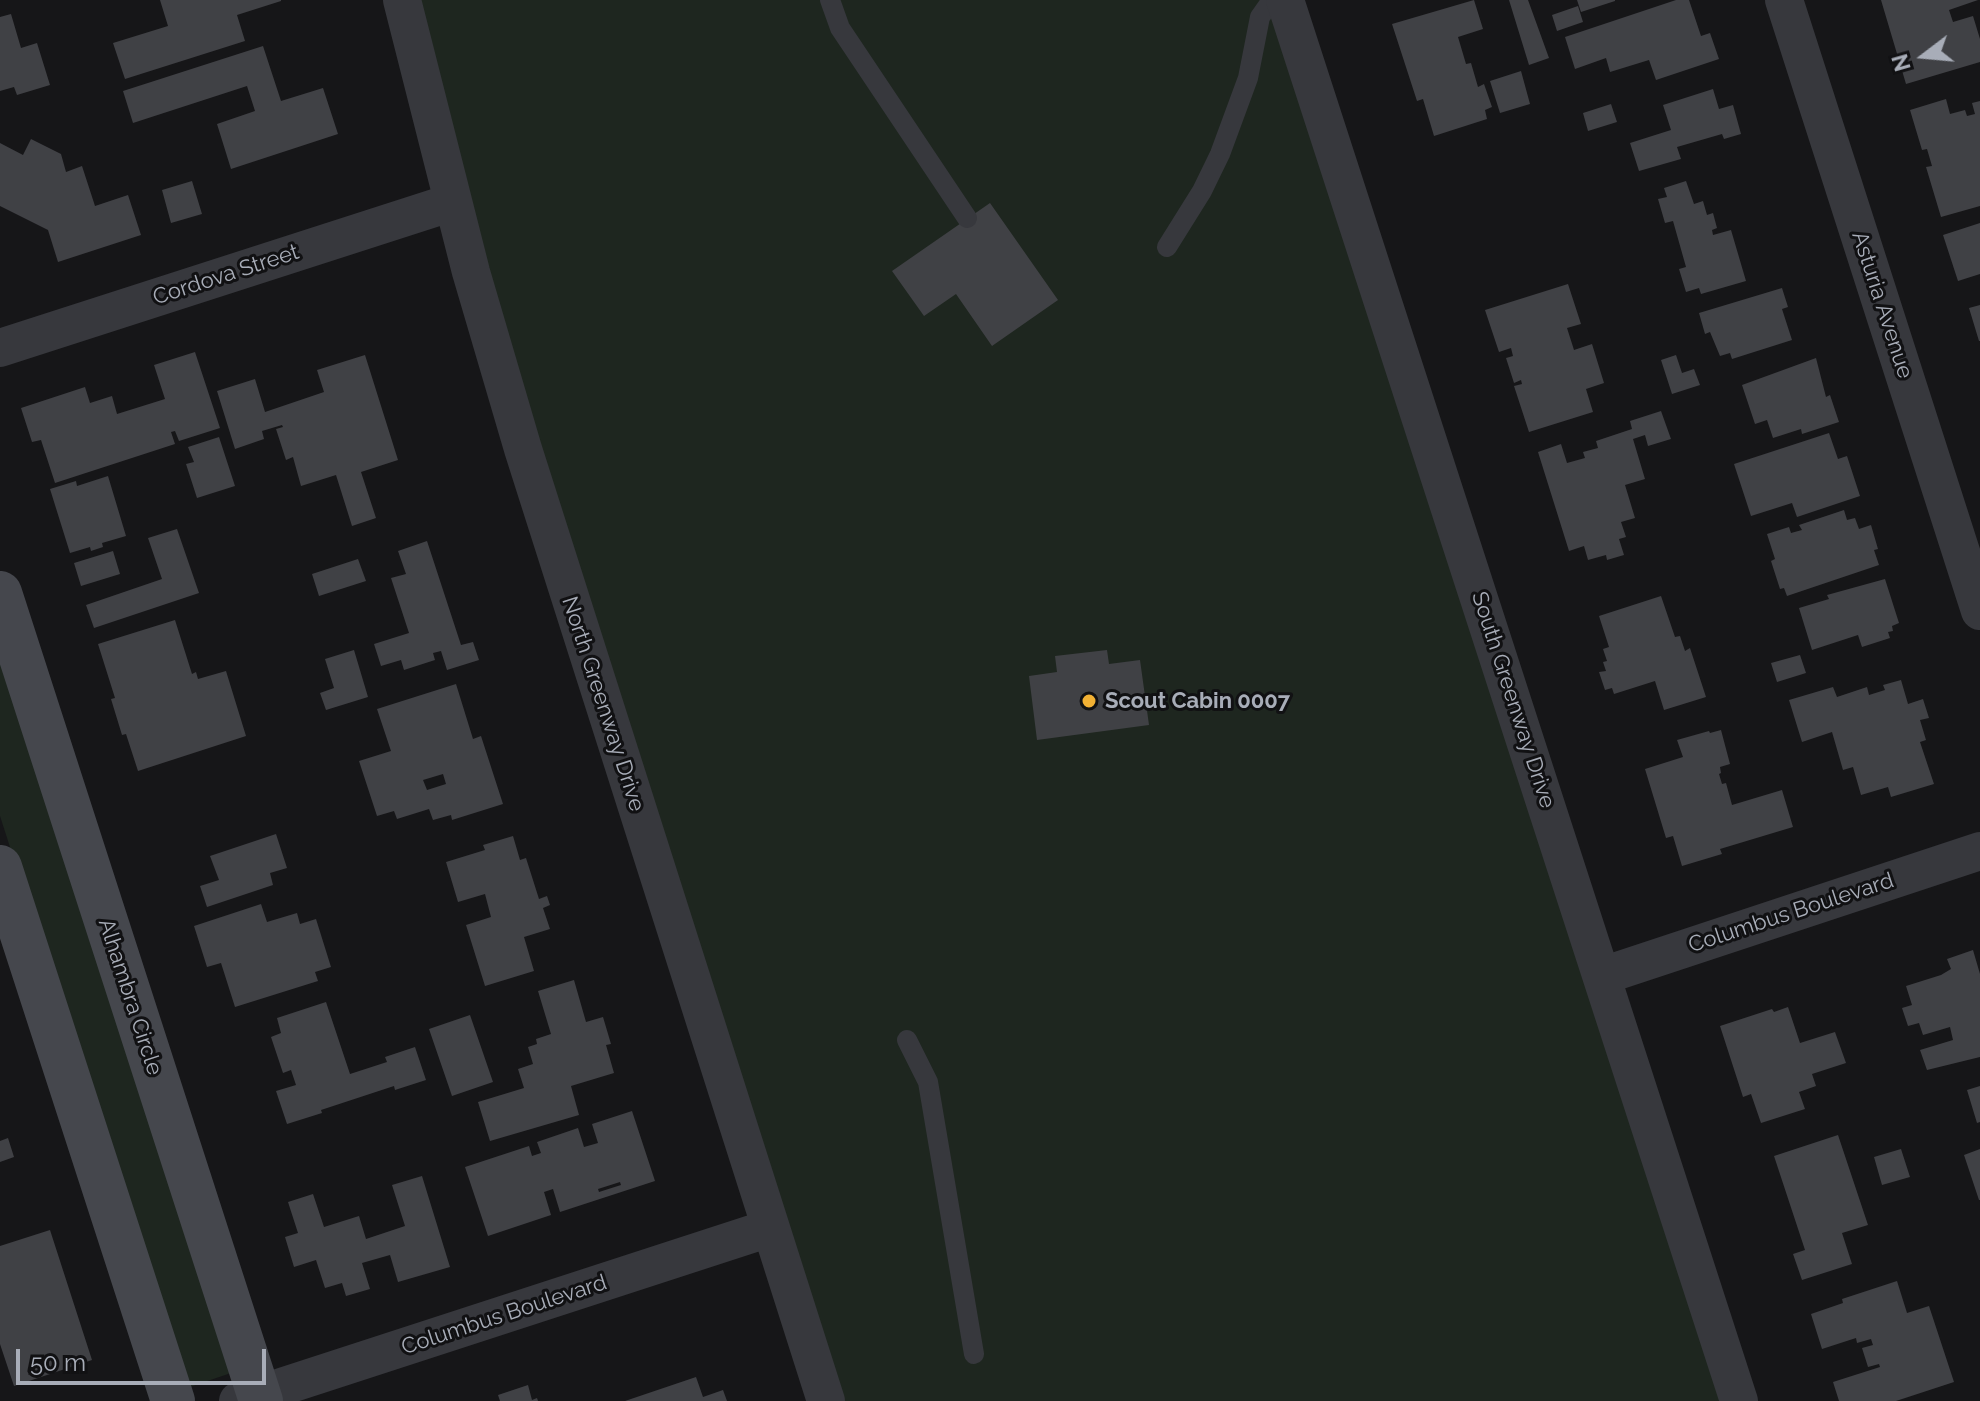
<!DOCTYPE html>
<html>
<head>
<meta charset="utf-8">
<style>
  body { margin:0 }
  #map { position:relative; width:1980px; height:1401px; overflow:hidden; background:#161618; font-family:Raleway,sans-serif }
  canvas { display:block }
  .north { position:absolute; left:1884px; top:16px; width:80px; height:80px; -webkit-text-stroke:6px #111113; paint-order:stroke; rotate:254deg; font-size:22px; font-weight:700; line-height:32px; text-align:center; color:#a8adb8 }
  .north::after { content:''; display:block; margin:auto; width:28px; height:36px; background:#a8adb8; clip-path:polygon(50% 0,100% 100%,50% 72%,0 100%) }
  .scale { position:absolute; left:16px; top:1349px; width:250px; height:36px; box-sizing:border-box; border:4px solid #a8adb8; border-top:0; padding-left:10px; font-size:24px; line-height:28px; white-space:nowrap; color:#a8adb8; -webkit-text-stroke:6px #111113; paint-order:stroke }
</style>
</head>
<body>
<div id="map">
<canvas width="1980" height="1401"></canvas>
<div class="north">N</div>
<div class="scale">50 m</div>
</div>
<script>
const g = document.querySelector('canvas').getContext('2d');
g.lineJoin = 'round';
function fill(path, color) {
  g.fillStyle = color;
  g.fill(path, 'evenodd');
}
function toPath(rows) {
  const path = new Path2D();
  for (const r of rows) {
    path.moveTo(r[0], r[1]);
    for (let i = 2; i < r.length; i += 2) path.lineTo(r[i], r[i + 1]);
  }
  return path;
}
function stroke(path, color, width, dash) {
  g.strokeStyle = color;
  g.lineWidth = width;
  g.lineCap = dash ? 'butt' : 'round';
  g.setLineDash(dash || []);
  g.stroke(path);
}
function label(font, color, halo, rows, align = 'center') {
  g.font = font + ' Raleway,sans-serif';
  g.lineWidth = 6;
  g.setLineDash([]);
  g.textBaseline = 'middle';
  g.strokeStyle = halo;
  g.fillStyle = color;
  for (const [text, x, y, turn = 0] of rows) {
    g.save();
    g.translate(x, y);
    g.rotate((+turn || 0) * Math.PI / 180);
    g.textAlign = isNaN(turn) ? turn : align;
    if (halo) g.strokeText(text, 0, 0);
    g.fillText(text, 0, 0);
    g.restore();
  }
}
const green = toPath([
  [416,0,1271,0,1724,1401,840,1401,476,240],
  [0,648,231,1373,184,1389,0,816]
]);
const building = toPath([
  [160,0,281,0,281,1,237,15,245,41,125,79,113,43,168,26],
  [1474,0,1483,29,1458,37,1466,64,1471,63,1478,87,1484,84,1492,107,1485,110,1487,119,1434,136,1423,99,1417,101,1392,24],
  [1509,0,1528,0,1549,58,1529,65],
  [1577,0,1615,0,1615,1,1581,12],
  [1676,0,1689,0,1701,36,1710,33,1719,59,1656,80,1649,60,1610,72,1606,58,1575,69,1565,37],
  [1881,0,1978,0,1949,10,1953,22,1973,16,1980,39,1980,62,1906,84],
  [1578,6,1583,22,1557,31,1552,15],
  [11,14,21,48,37,43,50,85,17,95,14,87,0,91,0,17],
  [263,46,281,101,323,88,338,134,231,169,217,124,255,111,247,86,133,123,123,91],
  [1521,71,1530,104,1500,113,1490,81],
  [1713,89,1719,109,1733,105,1741,134,1724,139,1722,134,1677,147,1681,159,1639,171,1630,143,1671,130,1663,105],
  [1946,99,1950,114,1965,110,1967,116,1975,114,1972,103,1980,101,1980,206,1941,217,1926,167,1932,166,1927,149,1922,150,1910,110],
  [1611,104,1617,122,1588,131,1583,113],
  [31,139,61,154,66,172,82,166,95,206,128,195,141,235,58,262,48,230,0,206,0,143,23,155],
  [192,181,202,214,171,223,162,190],
  [1686,181,1694,204,1703,201,1707,215,1713,213,1717,228,1712,230,1713,235,1731,230,1746,281,1701,294,1699,288,1686,292,1679,269,1686,267,1673,221,1665,223,1658,199,1667,197,1664,188],
  [990,203,1058,300,992,346,956,294,924,316,892,271],
  [1980,223,1980,274,1958,281,1943,235],
  [1568,284,1581,324,1567,328,1574,350,1592,344,1604,383,1586,389,1593,412,1529,432,1514,386,1522,384,1521,380,1514,383,1506,358,1513,356,1511,348,1499,352,1485,310],
  [1782,288,1788,307,1782,309,1792,340,1732,359,1730,353,1720,356,1710,332,1705,334,1699,313],
  [1980,305,1980,341,1979,341,1969,308],
  [195,352,220,428,179,441,175,431,171,432,175,444,55,483,41,440,32,442,21,408,85,387,90,403,112,396,117,414,165,399,154,365],
  [365,355,398,460,361,472,376,518,352,526,336,475,301,486,293,457,286,460,276,429,283,427,282,425,262,431,264,439,235,449,217,391,255,379,265,412,324,392,317,370],
  [1676,355,1682,373,1694,369,1700,385,1672,394,1661,360],
  [1816,358,1826,397,1830,395,1839,422,1802,434,1801,429,1773,438,1767,420,1755,424,1742,385],
  [1661,411,1671,439,1648,446,1645,435,1633,439,1645,479,1625,485,1635,518,1621,522,1626,537,1619,539,1624,555,1607,560,1606,555,1588,560,1584,546,1569,551,1538,452,1561,444,1567,463,1585,458,1583,452,1598,448,1596,441,1632,429,1630,421],
  [1829,433,1838,459,1847,456,1860,496,1797,517,1792,503,1751,516,1734,464],
  [219,437,235,486,197,498,186,464,194,462,188,447],
  [108,476,126,536,102,543,103,547,91,551,90,547,70,553,50,489,76,481,77,486],
  [1844,510,1847,520,1855,518,1859,529,1871,525,1878,549,1874,550,1879,565,1787,596,1784,588,1780,589,1771,561,1775,559,1767,534,1789,527,1791,533,1802,530,1799,525],
  [177,529,199,593,94,628,86,605,162,579,148,538],
  [427,541,461,645,473,642,479,660,447,670,441,651,433,653,435,660,404,670,401,660,381,666,374,644,409,633,391,578,406,574,398,551],
  [113,551,120,574,81,586,74,563],
  [358,559,366,581,319,596,312,574],
  [1885,579,1899,623,1892,626,1893,631,1888,632,1890,638,1862,647,1858,635,1812,650,1799,608,1829,599,1827,595],
  [1661,596,1675,637,1680,636,1685,651,1690,648,1706,697,1664,710,1655,681,1614,694,1612,688,1605,690,1599,672,1606,671,1603,662,1607,661,1603,649,1609,647,1599,616],
  [175,620,192,674,196,672,198,679,226,671,246,736,138,771,126,734,122,735,111,699,115,698,98,644],
  [354,650,368,697,326,710,320,693,334,688,325,659],
  [1107,650,1109,664,1140,660,1149,725,1037,740,1029,676,1057,672,1055,656],
  [1800,655,1806,673,1777,682,1771,663],
  [1901,680,1908,704,1923,699,1929,718,1920,720,1926,740,1920,742,1934,784,1891,797,1888,787,1861,795,1853,767,1843,770,1832,732,1802,742,1789,700,1833,687,1837,697,1867,687,1869,695,1885,690,1883,685],
  [456,684,473,739,481,736,503,804,452,820,451,815,433,820,429,809,397,819,394,811,377,816,359,761,391,751,377,709],
  [443,774,446,784,427,790,423,780],
  [1721,730,1730,764,1720,767,1721,773,1719,774,1722,784,1726,783,1732,805,1782,790,1793,827,1720,849,1722,854,1682,866,1673,836,1666,838,1645,769,1683,757,1677,740,1709,731,1710,733],
  [276,834,287,868,270,873,273,885,207,907,200,886,219,880,210,856],
  [513,836,520,860,526,858,539,899,547,896,550,905,543,908,550,929,524,937,534,971,485,986,466,925,491,917,485,894,458,902,446,862,485,850,483,845],
  [261,904,267,922,297,913,300,924,316,919,331,967,315,972,318,981,235,1007,221,963,207,967,194,926],
  [1973,950,1980,974,1980,1057,1927,1070,1920,1050,1953,1040,1950,1027,1923,1035,1919,1023,1908,1026,1902,1008,1912,1005,1906,986,1941,975,1951,969,1947,959],
  [574,980,586,1022,603,1017,611,1044,606,1045,614,1073,571,1086,579,1115,490,1141,478,1102,524,1088,518,1069,533,1064,528,1047,537,1044,536,1039,551,1034,538,991],
  [326,1002,350,1074,387,1062,385,1057,415,1047,426,1080,395,1090,394,1086,321,1110,322,1113,287,1124,276,1091,296,1085,291,1070,283,1073,271,1037,281,1033,277,1018],
  [1788,1007,1800,1043,1835,1032,1846,1063,1812,1074,1816,1086,1799,1092,1805,1109,1761,1123,1751,1094,1743,1097,1720,1026,1772,1009,1774,1012],
  [470,1015,493,1082,452,1096,429,1029],
  [1980,1086,1980,1122,1977,1123,1967,1090],
  [632,1111,655,1181,560,1212,553,1189,544,1192,551,1215,488,1236,465,1167,529,1146,532,1156,541,1153,537,1142,578,1128,584,1147,598,1143,592,1124],
  [620,1182,621,1185,599,1192,598,1189],
  [1838,1135,1868,1225,1842,1233,1852,1264,1802,1280,1793,1254,1805,1250,1774,1156],
  [8,1138,14,1157,0,1162,0,1141],
  [1901,1149,1910,1177,1882,1185,1874,1157],
  [1980,1149,1980,1200,1979,1200,1964,1155],
  [422,1176,450,1267,398,1282,390,1255,362,1263,370,1289,346,1296,342,1283,325,1288,316,1260,294,1267,285,1237,298,1233,288,1202,313,1194,324,1227,359,1216,366,1239,405,1226,392,1185],
  [50,1230,92,1360,14,1386,0,1344,0,1246],
  [1897,1281,1907,1313,1929,1306,1954,1382,1896,1401,1839,1401,1833,1382,1880,1367,1879,1364,1868,1367,1862,1348,1873,1345,1871,1339,1857,1343,1856,1338,1822,1349,1811,1314,1843,1303,1842,1299],
  [696,1377,703,1397,723,1390,727,1401,625,1401],
  [528,1385,532,1400,537,1398,538,1401,500,1401,498,1395]
]);
const lane = toPath([
  [830,0,840,28,967,218],
  [1167,247,1202,191,1220,154,1248,78,1260,17,1272,0],
  [907,1040,928,1082,974,1354]
]);
const street = toPath([
  [402,0,471,272,523,449,826,1401],
  [1285,0,1739,1401],
  [1784,0,1980,611],
  [0,348,453,202],
  [1602,976,1980,851],
  [238,1401,770,1228]
]);
const secondary = toPath([
  [0,593,261,1401],
  [0,867,173,1401]
]);
const markers = [
  [1089,701,8,"#f2b134"]
];
const streetNames = [
  ["Cordova Street",226,275,-18],
  ["Asturia Avenue",1882,305,72],
  ["South Greenway Drive",1513,700,72],
  ["North Greenway Drive",603,704,72],
  ["Columbus Boulevard",1791,913,-18],
  ["Alhambra Circle",130,997,72],
  ["Columbus Boulevard",504,1315,-18]
];
const poiNames = [
  ["Scout Cabin 0007",1105,701]
];
fill(green, '#1e261f');
fill(building, '#404145');
stroke(lane, '#37383d', 20);
stroke(street, '#37383d', 38);
stroke(secondary, '#45474d', 44);
for (const [x, y, r, color] of markers) {
  const dot = new Path2D();
  dot.arc(x, y, r, 0, 2 * Math.PI);
  g.fillStyle = color;
  g.fill(dot);
  stroke(dot, '#111113', 3);
}
label('22px', '#a8adb8', '#111113', streetNames);
label('bold 22px', '#a8adb8', '#111113', poiNames, 'left');
</script>
</body>
</html>
